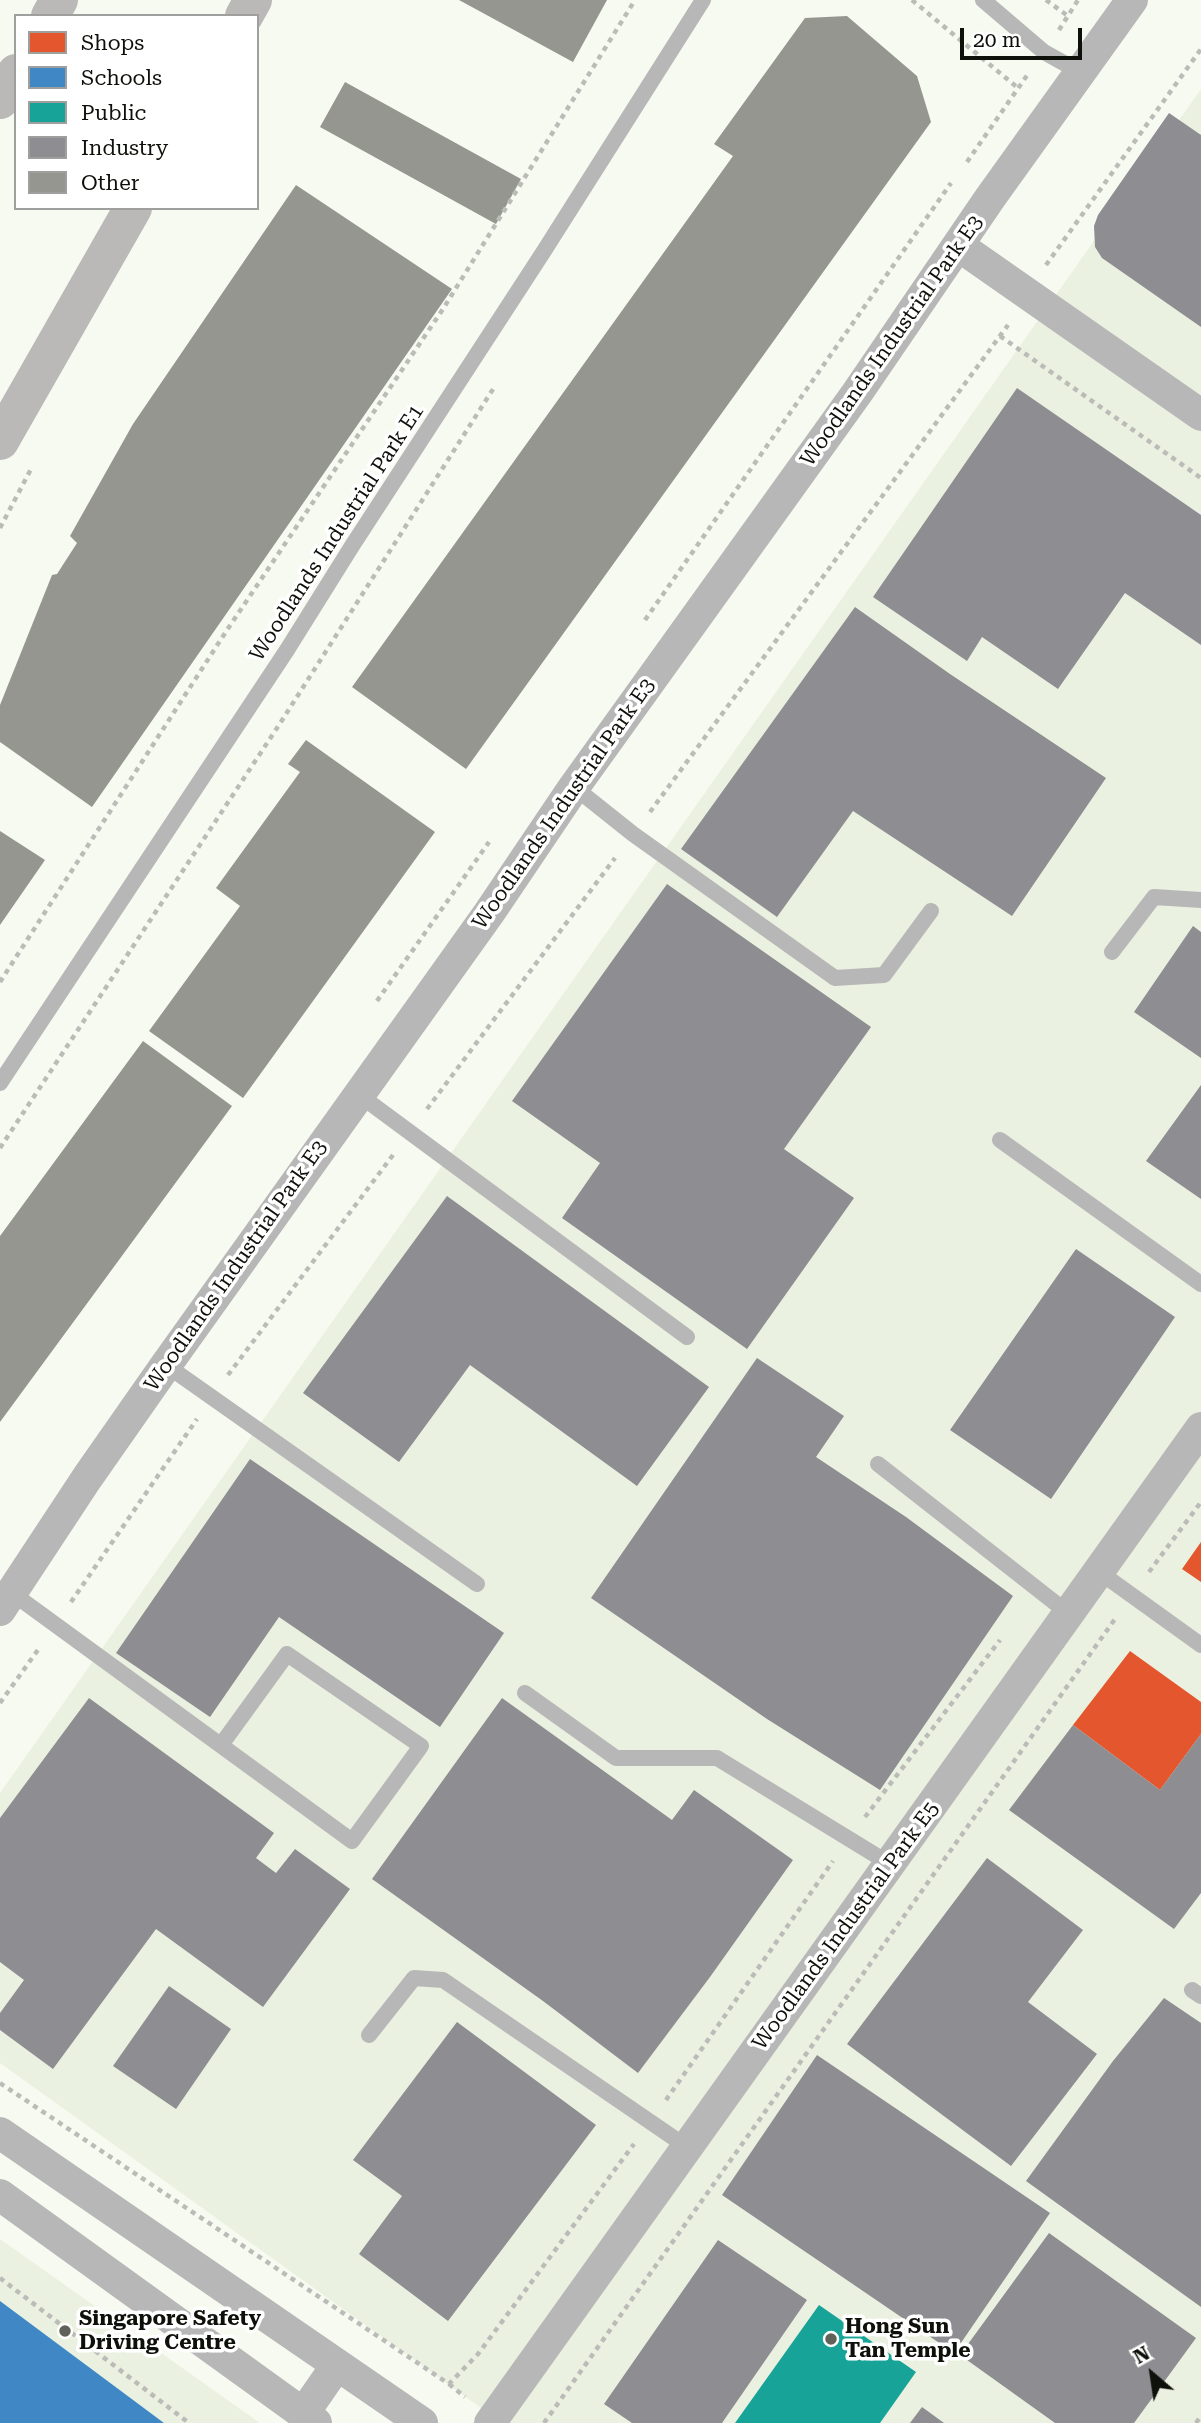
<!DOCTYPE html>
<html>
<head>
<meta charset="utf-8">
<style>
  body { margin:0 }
  #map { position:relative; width:1201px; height:2423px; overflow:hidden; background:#f7faf0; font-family:"Roboto Serif",serif }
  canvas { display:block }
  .legend { position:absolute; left:14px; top:14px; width:245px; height:196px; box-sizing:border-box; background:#fff; border:2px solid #9f9f9d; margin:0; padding:9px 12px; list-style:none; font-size:21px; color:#0e100a }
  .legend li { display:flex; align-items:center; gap:14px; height:35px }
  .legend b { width:35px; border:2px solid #9f9f9d }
  .north { position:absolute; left:1117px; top:2339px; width:70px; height:70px; -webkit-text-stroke:5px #fff; paint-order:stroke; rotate:331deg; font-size:19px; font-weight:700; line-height:28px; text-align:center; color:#0e100a }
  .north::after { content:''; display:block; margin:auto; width:24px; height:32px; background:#0e100a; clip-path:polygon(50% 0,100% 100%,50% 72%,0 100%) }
  .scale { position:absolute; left:960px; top:28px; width:122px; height:32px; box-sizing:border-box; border:4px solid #0e100a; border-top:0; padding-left:9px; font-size:21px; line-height:24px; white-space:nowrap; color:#0e100a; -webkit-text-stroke:5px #fff; paint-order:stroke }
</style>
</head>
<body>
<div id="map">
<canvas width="1201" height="2423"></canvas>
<ul class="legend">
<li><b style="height:19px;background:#e4572e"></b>Shops</li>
<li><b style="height:19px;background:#3f88c5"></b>Schools</li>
<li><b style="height:19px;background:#17a398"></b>Public</li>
<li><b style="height:19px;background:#8d8d92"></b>Industry</li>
<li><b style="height:19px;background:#959690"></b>Other</li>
</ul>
<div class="north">N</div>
<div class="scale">20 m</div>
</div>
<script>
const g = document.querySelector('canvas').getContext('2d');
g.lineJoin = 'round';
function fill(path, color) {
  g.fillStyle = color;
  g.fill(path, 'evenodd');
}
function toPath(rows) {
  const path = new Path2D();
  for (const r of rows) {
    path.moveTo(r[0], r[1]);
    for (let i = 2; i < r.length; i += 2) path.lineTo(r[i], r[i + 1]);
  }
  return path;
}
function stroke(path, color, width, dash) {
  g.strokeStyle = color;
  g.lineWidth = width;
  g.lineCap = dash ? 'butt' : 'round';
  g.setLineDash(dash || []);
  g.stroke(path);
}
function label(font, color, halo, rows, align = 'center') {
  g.font = font + ' "Roboto Serif",serif';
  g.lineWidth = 7;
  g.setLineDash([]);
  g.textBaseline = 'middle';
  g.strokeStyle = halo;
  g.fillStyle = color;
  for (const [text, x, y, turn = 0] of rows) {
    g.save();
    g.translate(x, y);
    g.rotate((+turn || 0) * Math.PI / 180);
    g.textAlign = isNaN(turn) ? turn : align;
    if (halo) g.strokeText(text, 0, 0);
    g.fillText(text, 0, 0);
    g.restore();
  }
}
const built = toPath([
  [1201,89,1201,2423,502,2423,0,2063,0,1793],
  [0,2239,260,2423,0,2423]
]);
const shops = toPath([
  [1201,1542,1201,1582,1182,1569],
  [1130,1651,1201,1702,1201,1734,1160,1790,1073,1725]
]);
const schools = toPath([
  [0,2301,164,2423,0,2423]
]);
const public = toPath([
  [819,2305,916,2372,880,2423,735,2423]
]);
const industry = toPath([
  [1169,113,1201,135,1201,327,1102,258,1095,247,1094,226,1098,215],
  [1017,388,1201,515,1201,645,1125,593,1058,689,982,637,967,661,873,597],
  [855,607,950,674,1106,778,1012,916,853,811,777,917,681,849],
  [667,884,871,1027,784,1149,854,1198,747,1349,562,1218,600,1163,512,1101],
  [1193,926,1201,932,1201,1058,1134,1012],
  [1201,1085,1201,1199,1146,1161],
  [447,1196,709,1387,637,1486,470,1365,399,1462,303,1393],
  [1076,1249,1175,1317,1051,1499,950,1430],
  [757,1358,844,1416,816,1457,906,1517,1013,1596,880,1790,767,1719,591,1598],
  [250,1459,504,1633,440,1727,279,1617,210,1717,116,1653],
  [89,1698,274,1833,256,1858,276,1873,295,1849,350,1889,263,2007,156,1929,53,2069,0,2030,0,2013,24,1980,0,1962,0,1818],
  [502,1698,672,1820,694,1790,793,1860,710,1977,638,2073,543,2001,372,1879],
  [1073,1725,1160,1790,1201,1734,1201,1893,1174,1929,1009,1810],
  [987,1858,1083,1930,1028,2002,1097,2054,1011,2166,847,2044],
  [169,1986,231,2029,176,2109,113,2066],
  [1164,1998,1201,2023,1201,2307,1026,2181,1113,2061],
  [457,2022,596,2125,448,2321,359,2254,402,2196,353,2160],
  [817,2055,1050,2213,954,2353,722,2195],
  [1049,2233,1196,2338,1134,2423,1055,2423,960,2355],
  [718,2240,807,2300,722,2423,632,2423,604,2404],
  [922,2407,944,2423,910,2423]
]);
const building = toPath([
  [459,0,607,0,573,62],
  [847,16,917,76,931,122,466,769,352,687,733,156,714,144,805,18],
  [345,82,521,179,496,224,320,127],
  [296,185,452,289,92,807,0,742,0,705,52,575,57,574,77,543,70,536,133,424],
  [306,740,435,832,243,1098,149,1031,240,906,216,888,300,772,288,764],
  [0,831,45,860,0,925],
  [143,1041,232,1106,0,1422,0,1236]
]);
const path = toPath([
  [912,0,1018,88],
  [1046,0,1068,16],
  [1059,30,1078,0],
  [967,162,1028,74],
  [1046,265,1201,49],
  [1000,336,1201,478],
  [0,528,31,469],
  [645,620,951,183],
  [650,812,1008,325],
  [0,982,227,630,443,309,635,0],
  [377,1001,489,842],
  [427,1109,615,858],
  [0,1148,279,725,495,386],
  [228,1375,393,1155],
  [1149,1572,1201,1502],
  [71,1602,197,1419],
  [0,1703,40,1647],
  [865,1817,1000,1640],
  [0,2083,449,2384,478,2354,634,2144],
  [666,2100,833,1861],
  [0,2278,189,2423],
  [449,2384,465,2397],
  [544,2423,1115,1619],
  [1196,2423,1201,2416]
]);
const service = toPath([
  [983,0,1044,52,1080,72],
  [574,787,633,834,835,978,884,975,931,911],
  [1112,952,1154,897,1201,900],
  [0,1083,287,650,352,546,544,251,703,0],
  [358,1094,687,1337],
  [1000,1140,1201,1284],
  [166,1365,477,1584],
  [878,1464,1068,1613],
  [1098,1571,1201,1645],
  [12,1593,352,1841,421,1746,287,1654,221,1745],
  [525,1693,616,1758,717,1758,890,1864],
  [1192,1990,1201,1996],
  [369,2035,414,1978,443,1980,687,2147]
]);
const minor = toPath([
  [959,246,1201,415],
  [0,1610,87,1478,166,1365,489,913,574,787,857,393,990,198,1132,0],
  [0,2133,422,2423],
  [0,2195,316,2423],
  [303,2414,337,2365],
  [490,2423,1201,1428]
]);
const primary = toPath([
  [50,16,59,0],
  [244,16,253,0],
  [0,100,16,73],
  [0,441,133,208]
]);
const markers = [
  [65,2331,7,"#60625a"],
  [831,2339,7,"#60625a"]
];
const streetNames = [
  ["Woodlands Industrial Park E3",892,341,-55],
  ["Woodlands Industrial Park E1",337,533,-57],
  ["Woodlands Industrial Park E3",564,804,-55],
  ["Woodlands Industrial Park E3",236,1266,-55],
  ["Woodlands Industrial Park E5",846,1926,-54]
];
const poiNames = [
  ["Singapore Safety",79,2319],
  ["Driving Centre",79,2343],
  ["Hong Sun",845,2327],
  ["Tan Temple",845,2351]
];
fill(built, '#ebf1e0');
fill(shops, '#e4572e');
fill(schools, '#3f88c5');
fill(public, '#17a398');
fill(industry, '#8d8d92');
fill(building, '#959690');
stroke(path, '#bbbbb8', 4.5, [5, 5]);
stroke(service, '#b8b7b7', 16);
stroke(minor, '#b8b7b7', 32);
stroke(primary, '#bab9b7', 38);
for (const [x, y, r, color] of markers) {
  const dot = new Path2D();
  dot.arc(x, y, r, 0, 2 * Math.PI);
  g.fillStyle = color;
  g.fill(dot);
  stroke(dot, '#fff', 2.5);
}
label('21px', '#0e100a', '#fff', streetNames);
label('bold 21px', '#0e100a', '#fff', poiNames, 'left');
</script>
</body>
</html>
